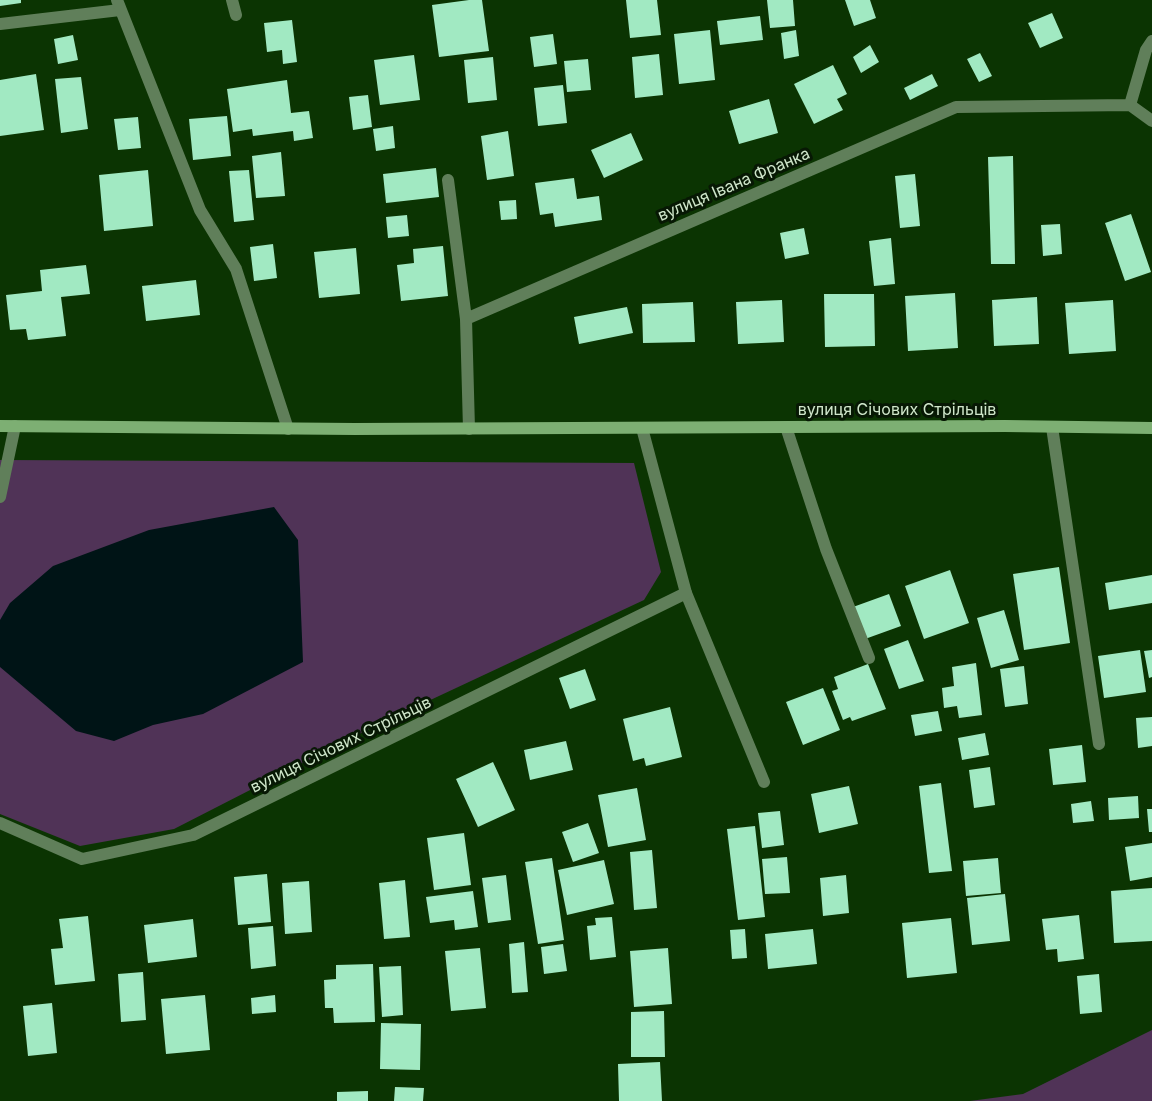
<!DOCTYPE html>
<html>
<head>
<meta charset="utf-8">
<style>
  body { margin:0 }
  canvas { display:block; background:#0b3402 }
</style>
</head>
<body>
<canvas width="1152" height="1101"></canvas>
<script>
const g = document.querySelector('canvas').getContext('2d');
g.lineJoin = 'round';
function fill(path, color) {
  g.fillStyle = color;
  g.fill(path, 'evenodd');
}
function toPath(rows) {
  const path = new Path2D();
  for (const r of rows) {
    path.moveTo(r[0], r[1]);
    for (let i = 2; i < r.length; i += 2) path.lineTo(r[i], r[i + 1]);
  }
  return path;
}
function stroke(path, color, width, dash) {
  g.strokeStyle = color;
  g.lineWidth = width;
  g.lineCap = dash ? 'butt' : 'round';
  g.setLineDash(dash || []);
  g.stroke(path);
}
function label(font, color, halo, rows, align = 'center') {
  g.font = font + ' Inter,sans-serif';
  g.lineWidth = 6;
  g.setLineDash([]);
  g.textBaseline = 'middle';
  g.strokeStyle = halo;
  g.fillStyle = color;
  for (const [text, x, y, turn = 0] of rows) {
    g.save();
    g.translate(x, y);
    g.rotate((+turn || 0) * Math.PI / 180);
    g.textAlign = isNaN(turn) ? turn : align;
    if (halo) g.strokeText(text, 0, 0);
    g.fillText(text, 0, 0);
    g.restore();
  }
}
const green = toPath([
  [0,460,634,463,661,572,644,600,377,725,174,829,80,846,0,814],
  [1152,1030,1152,1101,970,1101,1023,1094]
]);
const water = toPath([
  [274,507,298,540,303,662,203,714,153,725,114,741,76,731,0,667,0,620,10,603,53,566,149,530]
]);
const building = toPath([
  [0,0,21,0,21,3,0,6],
  [469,0,482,0,489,51,439,57,432,5],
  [626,0,657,0,661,35,630,38],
  [767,0,793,0,795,26,770,28],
  [845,0,870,0,876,18,854,26],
  [1052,13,1063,38,1040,48,1028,23],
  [760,16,763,40,720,45,717,21],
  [292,20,297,62,283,64,282,50,267,52,264,23],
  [710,30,715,80,679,84,674,34],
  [796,30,799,56,784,59,781,33],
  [553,34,557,64,534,67,530,37],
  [73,35,78,60,58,64,54,39],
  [870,45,879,62,861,73,853,57],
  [980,53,992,76,979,82,967,59],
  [659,54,663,95,635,98,632,57],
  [414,55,420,100,380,105,374,60],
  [493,57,497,100,468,103,464,60],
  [588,59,591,90,567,92,564,61],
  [833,65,847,94,837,99,843,110,814,124,794,84],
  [36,74,44,130,0,136,0,80],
  [932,74,938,86,910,100,904,88],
  [81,77,88,129,61,133,55,79],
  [287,80,291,113,309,111,313,138,294,141,293,131,253,136,252,129,233,132,227,89],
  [563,85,567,123,538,126,534,88],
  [368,95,372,127,353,130,349,97],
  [769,99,778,133,739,144,729,111],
  [227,116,231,156,193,160,189,119],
  [138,117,141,148,118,150,114,119],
  [393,126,395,148,376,151,373,129],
  [508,131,514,176,487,180,481,136],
  [631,133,643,160,604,178,591,150],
  [281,152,285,196,256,198,252,156],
  [1013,156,1015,264,991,264,988,157],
  [436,168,439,197,386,203,383,174],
  [148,170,153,226,104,231,99,175],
  [249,170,254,220,234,222,229,171],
  [915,174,920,226,900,228,895,176],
  [574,178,577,199,599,196,602,220,555,227,553,213,540,215,535,183],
  [516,200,517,219,501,220,499,201],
  [1131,214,1151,272,1125,281,1105,223],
  [407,215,409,236,388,238,386,217],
  [1060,224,1062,254,1043,256,1041,225],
  [804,228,809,254,785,259,780,233],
  [891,238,895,284,874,286,869,241],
  [273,244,277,278,254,281,250,247],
  [443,246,448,296,401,301,397,265,414,263,413,249],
  [356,248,360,294,319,298,314,252],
  [86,265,90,294,61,297,66,336,28,340,26,329,10,330,6,295,42,291,40,270],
  [196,280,200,315,146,321,142,286],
  [955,293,958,348,908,351,905,296],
  [824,294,874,294,875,346,825,347],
  [1037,297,1039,344,994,346,992,300],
  [782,300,784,342,738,344,736,302],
  [1113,300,1116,351,1069,354,1065,303],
  [693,302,695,342,643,343,642,304],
  [627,307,633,333,579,344,574,317],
  [1059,567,1070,643,1024,650,1013,574],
  [950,570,969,623,924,639,905,586],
  [1152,575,1152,603,1109,610,1105,583],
  [889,594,901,626,865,639,853,607],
  [1004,610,1019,660,991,668,977,618],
  [908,640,924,681,899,689,884,649],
  [1140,650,1146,692,1104,698,1098,656],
  [1152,650,1152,677,1149,678,1144,651],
  [976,663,982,715,959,718,957,706,944,708,942,688,954,686,952,667],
  [868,664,886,709,852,721,850,717,843,720,832,691,838,689,834,677],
  [1024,666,1028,704,1005,707,1000,669],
  [585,669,596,700,570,709,559,678],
  [823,688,840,730,803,745,786,702],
  [670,707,682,757,646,766,644,758,633,761,623,719],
  [938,711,942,731,915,736,911,715],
  [1152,717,1152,746,1138,748,1136,718],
  [985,733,989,755,962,760,958,738],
  [566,741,573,770,530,780,524,750],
  [1082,745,1086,782,1053,785,1049,749],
  [493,762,515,810,478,827,456,779],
  [990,767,995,805,974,808,969,770],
  [941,783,952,871,929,873,919,786],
  [849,786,858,824,819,833,811,794],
  [637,788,646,840,608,847,598,795],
  [1138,796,1139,818,1109,820,1108,798],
  [1091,801,1094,821,1073,823,1071,804],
  [1147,809,1152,809,1152,832,1149,832],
  [780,811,784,845,762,848,758,813],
  [588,823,599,853,573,862,562,832],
  [755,826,765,917,738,920,727,829],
  [464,833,471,885,434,890,427,838],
  [1152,843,1152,877,1130,881,1125,847],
  [652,850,657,908,634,910,630,852],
  [787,857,790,893,765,894,762,859],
  [552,858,564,940,538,944,525,862],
  [998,858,1001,893,966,896,963,861],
  [604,860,614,904,567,915,558,870],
  [267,874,271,922,238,925,234,877],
  [506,875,511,920,488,923,482,878],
  [846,875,849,913,823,916,820,878],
  [405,880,410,937,384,939,379,883],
  [309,881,312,932,285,934,282,883],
  [1152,888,1152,941,1114,943,1111,891],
  [473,891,478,927,455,930,454,920,430,923,426,897],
  [1005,894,1010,941,972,945,967,898],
  [1079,915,1084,959,1058,962,1057,949,1046,950,1042,919],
  [88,916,95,981,55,985,51,949,63,948,59,919],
  [612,917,616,957,590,960,587,926,596,925,595,918],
  [951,918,957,973,907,978,902,923],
  [193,919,197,957,148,963,144,925],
  [273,926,276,966,251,969,248,928],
  [745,929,747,958,732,959,730,930],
  [813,929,817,964,768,969,765,934],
  [524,942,528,992,512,993,509,944],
  [563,944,567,971,544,974,541,947],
  [480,948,486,1008,451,1011,445,951],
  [668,948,672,1004,634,1007,630,951],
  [373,964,375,1022,334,1023,333,1008,325,1008,324,980,336,979,336,965],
  [401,966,403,1015,382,1017,379,967],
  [143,972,146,1020,121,1022,118,974],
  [1099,974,1102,1012,1080,1014,1077,976],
  [205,995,210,1050,166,1054,161,999],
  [275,995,276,1012,252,1014,251,998],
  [52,1003,57,1053,28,1056,23,1006],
  [664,1011,665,1057,631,1057,631,1012],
  [381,1023,421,1024,420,1070,380,1069],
  [660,1062,662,1101,619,1101,618,1064],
  [395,1087,424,1088,423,1101,394,1101],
  [368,1091,368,1101,337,1101,337,1092]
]);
const lane = toPath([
  [232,0,236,15],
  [0,24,120,10],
  [786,427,826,549,869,658],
  [1052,427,1099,744],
  [686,593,764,782]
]);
const street = toPath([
  [117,0,200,210,236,269,288,429],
  [1130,105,1146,50,1152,41],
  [448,180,466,319],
  [469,429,466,319,956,107,1130,105,1152,121],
  [0,497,15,426],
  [0,823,82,859,193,835,686,593,642,428]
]);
const secondary = toPath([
  [0,426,355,429,1005,426,1152,428]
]);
const streetNames = [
  ["вулиця Івана Франка",734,185,-23],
  ["вулиця Січових Стрільців",897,410],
  ["вулиця Січових Стрільців",341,745,-26]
];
fill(green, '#503357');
fill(water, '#001416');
fill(building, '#a1e9c2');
stroke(lane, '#607f5a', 12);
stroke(street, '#607f5a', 12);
stroke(secondary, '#7daf73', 12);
label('16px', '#cfe6ca', '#071804', streetNames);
</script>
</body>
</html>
